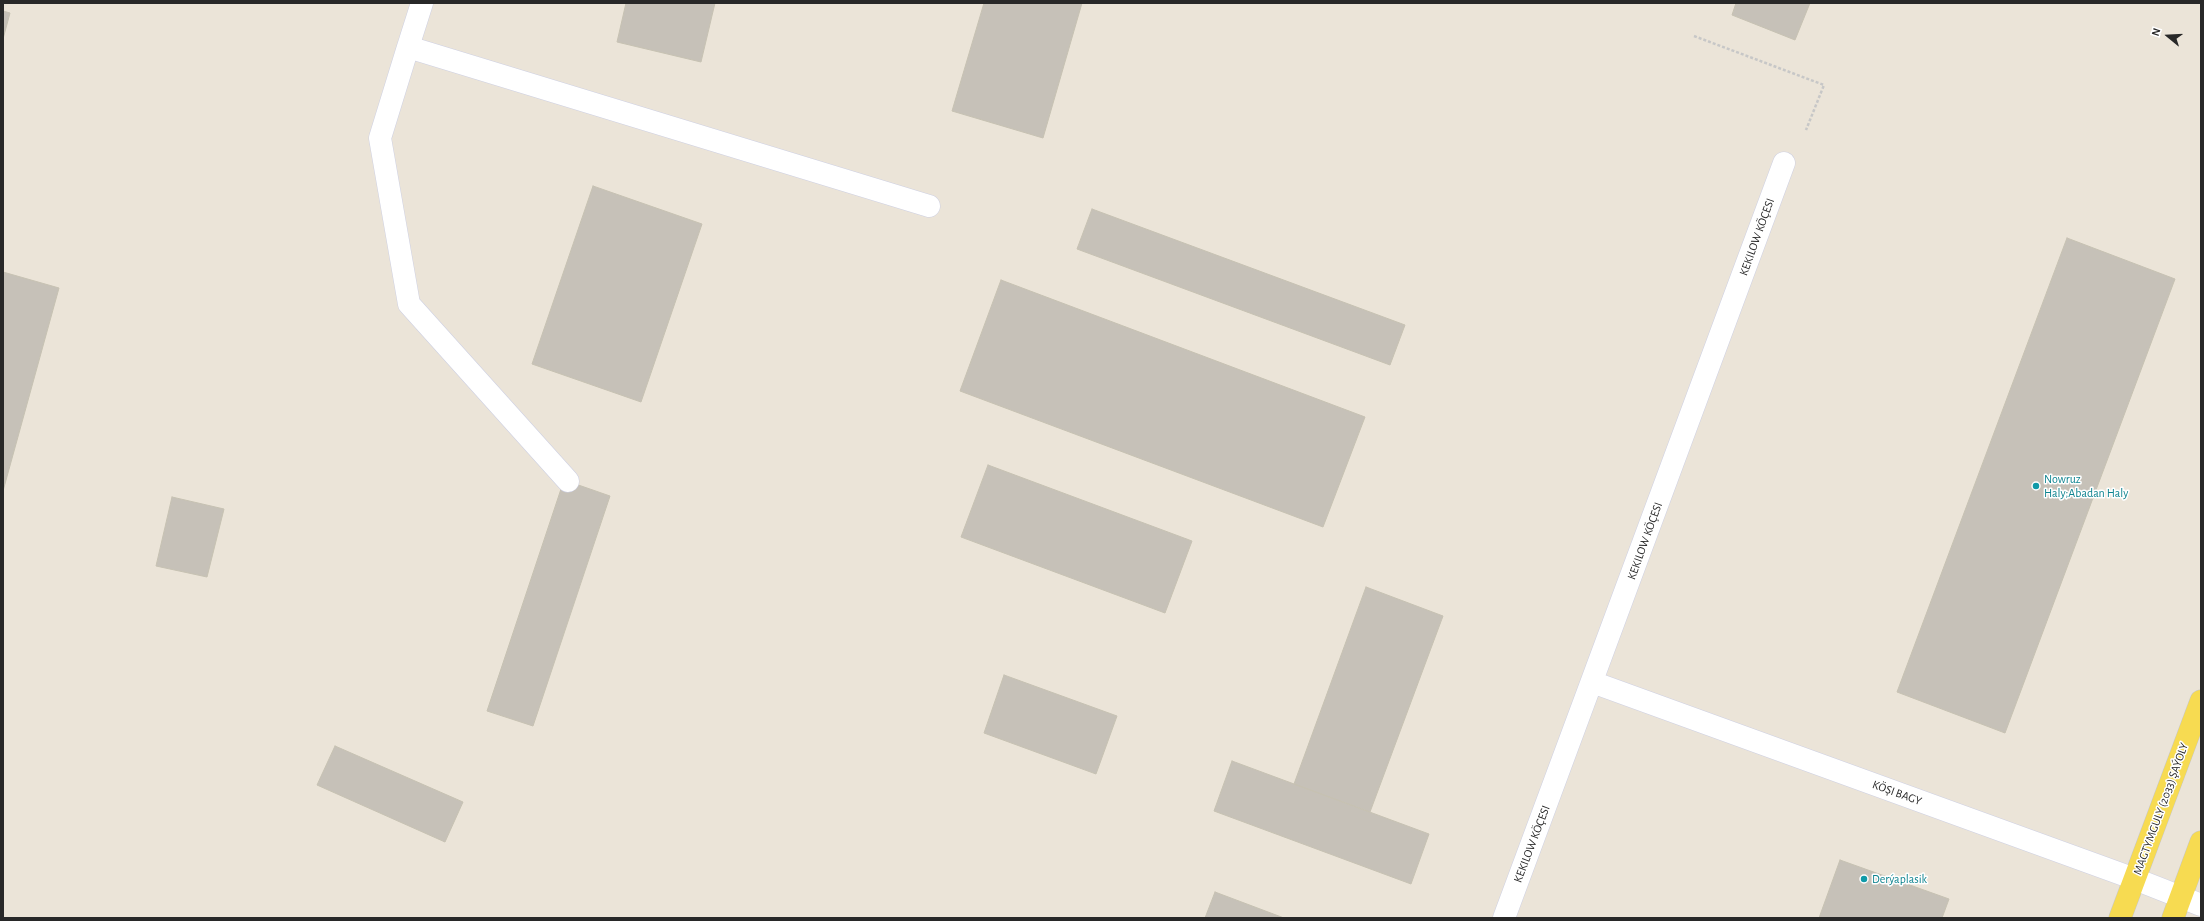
<!DOCTYPE html>
<html>
<head>
<meta charset="utf-8">
<style>
  body { margin:0 }
  #map { position:relative; width:2204px; height:921px; overflow:hidden; background:#ebe4d8; font-family:"Alegreya Sans",sans-serif }
  canvas { display:block }
  .frame { position:absolute; inset:0; border:4px solid #282828; pointer-events:none }
  .north { position:absolute; left:2148px; top:16px; width:40px; height:40px; -webkit-text-stroke:3px #fff; paint-order:stroke; rotate:288deg; font-size:11px; font-weight:700; line-height:16px; text-align:center; color:#282828 }
  .north::after { content:''; display:block; margin:auto; width:14px; height:18px; background:#282828; clip-path:polygon(50% 0,100% 100%,50% 72%,0 100%) }
</style>
</head>
<body>
<div id="map">
<canvas width="2204" height="921"></canvas>
<div class="frame"></div>
<div class="north">N</div>
</div>
<script>
const g = document.querySelector('canvas').getContext('2d');
g.lineJoin = 'round';
function fill(path, color) {
  g.fillStyle = color;
  g.fill(path, 'evenodd');
}
function toPath(rows) {
  const path = new Path2D();
  for (const r of rows) {
    path.moveTo(r[0], r[1]);
    for (let i = 2; i < r.length; i += 2) path.lineTo(r[i], r[i + 1]);
  }
  return path;
}
function stroke(path, color, width, dash) {
  g.strokeStyle = color;
  g.lineWidth = width;
  g.lineCap = dash ? 'butt' : 'round';
  g.setLineDash(dash || []);
  g.stroke(path);
}
function label(font, color, halo, rows, align = 'center') {
  g.font = font + ' "Alegreya Sans",sans-serif';
  g.lineWidth = 3;
  g.setLineDash([]);
  g.textBaseline = 'middle';
  g.strokeStyle = halo;
  g.fillStyle = color;
  for (const [text, x, y, turn = 0] of rows) {
    g.save();
    g.translate(x, y);
    g.rotate((+turn || 0) * Math.PI / 180);
    g.textAlign = isNaN(turn) ? turn : align;
    if (halo) g.strokeText(text, 0, 0);
    g.fillText(text, 0, 0);
    g.restore();
  }
}
const building = toPath([
  [626,3,715,3,701,62,617,42,626,3],
  [984,3,1082,3,1043,138,952,111,984,3],
  [1736,3,1810,3,1795,40,1732,15,1736,3],
  [3,11,10,13,3,39,3,11],
  [593,186,702,224,641,402,532,364,593,186],
  [1092,209,1405,325,1390,365,1077,249,1092,209],
  [2067,238,2175,279,2005,733,1897,692,2067,238],
  [3,272,59,288,3,491,3,272],
  [1001,280,1365,417,1323,527,960,391,1001,280],
  [988,465,1192,541,1165,613,961,537,988,465],
  [564,480,610,496,533,726,487,711,564,480],
  [172,497,224,509,207,577,156,566,172,497],
  [1366,587,1443,616,1370,812,1294,784,1366,587],
  [1004,675,1117,716,1096,774,984,733,1004,675],
  [335,746,463,802,445,842,317,785,335,746],
  [1232,761,1429,834,1411,884,1214,811,1232,761],
  [1840,860,1949,899,1942,918,1819,918,1840,860],
  [1215,892,1284,918,1205,918,1215,892]
]);
const path = toPath([
  [1694,36,1824,85,1806,130]
]);
const minor = toPath([
  [422,3,408,47,929,206],
  [408,47,380,138,409,304,568,481],
  [1592,682,2135,879,2201,905],
  [1504,918,1784,163]
]);
const major = toPath([
  [2120,918,2201,701],
  [2173,918,2201,842]
]);
const markers = [
  [2036,486,4,"#0f9aa8"],
  [1864,879,4,"#0f9aa8"]
];
const streetNames = [
  ["KEKILOW KÖÇESI",1757,237,-70],
  ["KEKILOW KÖÇESI",1645,541,-70],
  ["KÖŞI BAGY",1897,793,20],
  ["MAGTYMGULY (2033) ŞAÝOLY",2161,809,-70],
  ["KEKILOW KÖÇESI",1532,844,-69]
];
const cultureNames = [
  ["Nowruz",2044,479],
  ["Haly;Abadan Haly",2044,493],
  ["Derýaplasik",1872,879]
];
fill(building, '#c6c1b8');
stroke(building, '#c6c1b2', 1);
stroke(minor, '#ced0e2', 23);
stroke(major, '#c7c7c7', 23);
stroke(path, '#c7c7c7', 2.5, [3, 2]);
stroke(minor, '#fff', 22);
stroke(major, '#f7db51', 22);
for (const [x, y, r, color] of markers) {
  const dot = new Path2D();
  dot.arc(x, y, r, 0, 2 * Math.PI);
  g.fillStyle = color;
  g.fill(dot);
  stroke(dot, '#fff', 1.5);
}
label('12px', '#282828', '#fff', streetNames);
label('12px', '#0d838f', '#fff', cultureNames, 'left');
</script>
</body>
</html>
